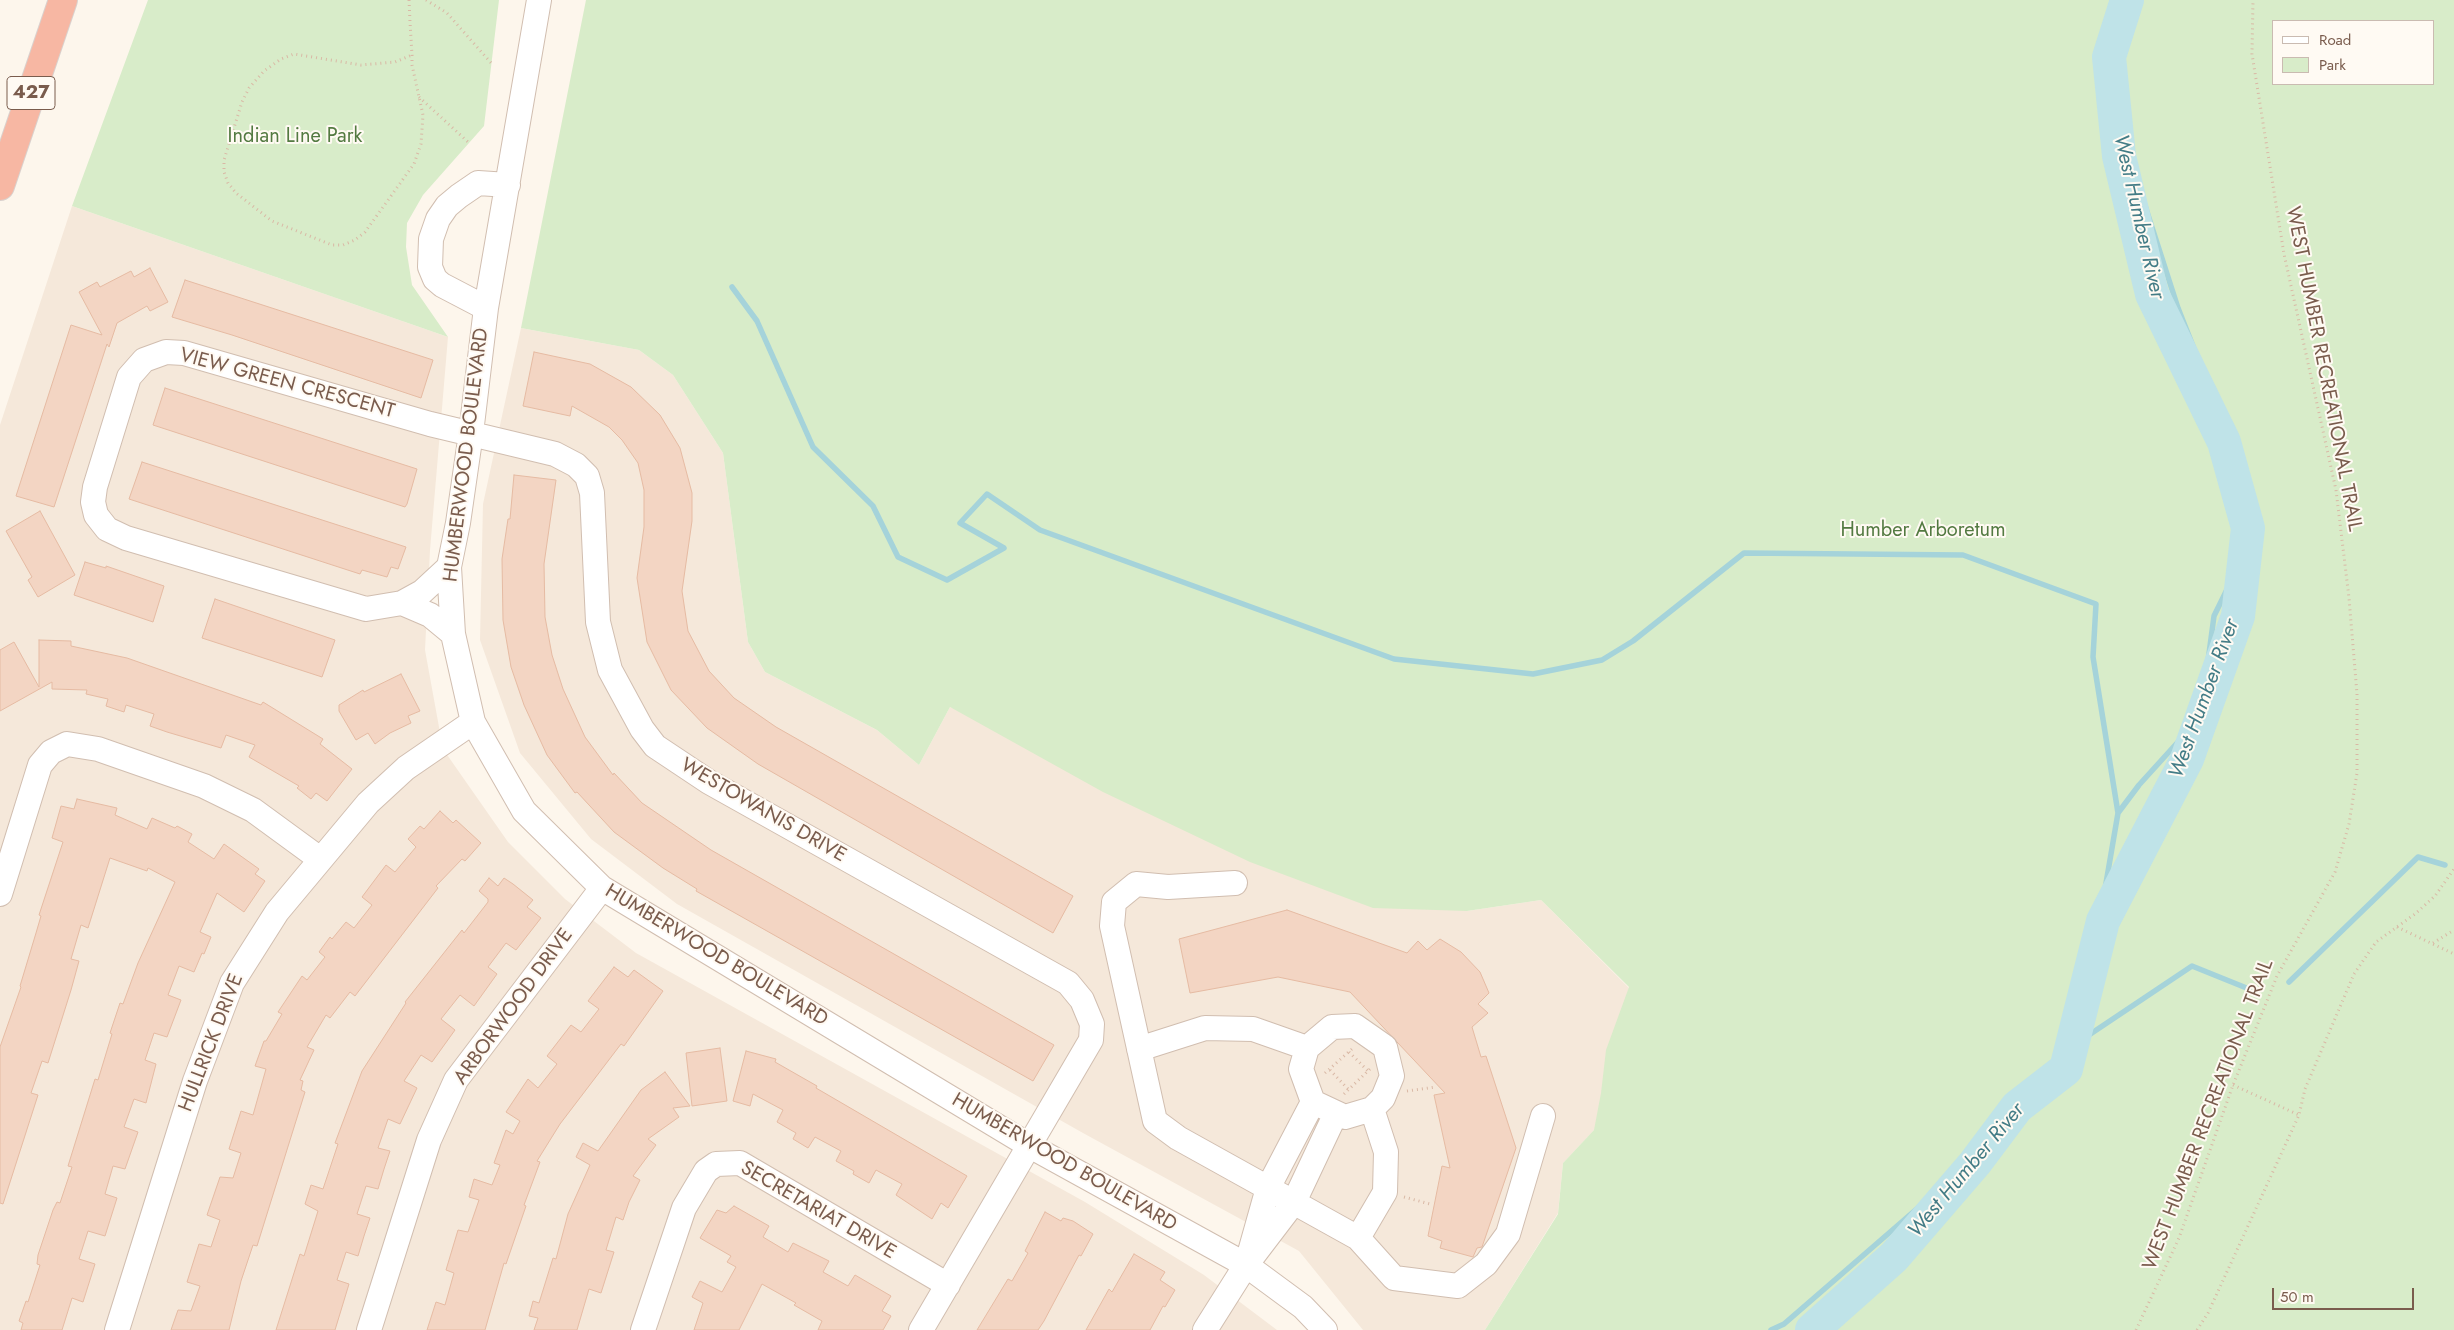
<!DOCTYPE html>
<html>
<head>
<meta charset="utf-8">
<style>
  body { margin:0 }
  #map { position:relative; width:2454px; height:1330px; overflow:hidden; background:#fdf6ec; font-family:Jost,sans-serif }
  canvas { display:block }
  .legend { position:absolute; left:2272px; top:20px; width:162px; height:65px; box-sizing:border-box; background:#fffaf3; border:1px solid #cabbb1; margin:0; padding:6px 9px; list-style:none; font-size:15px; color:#7a5c4d }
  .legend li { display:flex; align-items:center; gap:10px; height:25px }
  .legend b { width:25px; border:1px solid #cabbb1 }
  .scale { position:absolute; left:2272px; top:1288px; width:142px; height:22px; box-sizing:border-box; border:2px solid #7a5c4d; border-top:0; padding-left:6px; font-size:15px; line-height:18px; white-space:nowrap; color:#7a5c4d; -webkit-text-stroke:4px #fffaf3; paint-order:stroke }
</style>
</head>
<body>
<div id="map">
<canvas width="2454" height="1330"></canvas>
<ul class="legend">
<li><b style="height:6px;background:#fff"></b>Road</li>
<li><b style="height:14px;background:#d8ecc9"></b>Park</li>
</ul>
<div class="scale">50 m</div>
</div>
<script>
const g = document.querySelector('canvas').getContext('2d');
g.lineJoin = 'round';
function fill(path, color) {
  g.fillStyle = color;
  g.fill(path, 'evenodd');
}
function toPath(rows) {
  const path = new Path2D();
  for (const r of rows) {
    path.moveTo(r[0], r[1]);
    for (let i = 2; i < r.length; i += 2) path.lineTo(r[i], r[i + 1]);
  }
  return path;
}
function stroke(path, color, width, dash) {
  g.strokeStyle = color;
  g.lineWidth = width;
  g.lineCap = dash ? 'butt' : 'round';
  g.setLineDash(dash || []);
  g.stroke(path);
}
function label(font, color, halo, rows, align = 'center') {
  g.font = font + ' Jost,sans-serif';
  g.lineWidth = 4;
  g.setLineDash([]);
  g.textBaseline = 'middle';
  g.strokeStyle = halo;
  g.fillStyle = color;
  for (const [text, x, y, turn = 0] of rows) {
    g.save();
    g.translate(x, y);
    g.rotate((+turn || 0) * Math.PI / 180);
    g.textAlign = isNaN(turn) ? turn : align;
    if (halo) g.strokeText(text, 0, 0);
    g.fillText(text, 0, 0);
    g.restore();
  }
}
const residential = toPath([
  [72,206,448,337,430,550,425,650,443,749,508,842,565,899,636,953,1085,1202,1204,1275,1277,1330,0,1330,0,425],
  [521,328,639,350,673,375,723,453,748,642,765,672,877,730,919,765,950,707,1467,911,1541,900,1629,988,1598,1126,1563,1163,1558,1213,1485,1330,1363,1330,1299,1251,1083,1133,677,904,591,839,520,753,480,640,483,504]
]);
const green = toPath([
  [148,0,499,0,484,126,423,195,407,223,406,247,412,285,448,337,72,206],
  [586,0,2454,0,2454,1330,1485,1330,1558,1214,1563,1163,1594,1130,1601,1093,1606,1050,1629,987,1541,900,1467,911,1373,908,1250,862,1103,792,950,707,919,765,877,730,765,672,748,642,723,453,673,375,639,350,521,328],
  [2433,21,2433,84,2273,84,2273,21]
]);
const stream = toPath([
  [732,287,757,321,813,447,873,506,898,557,947,580,1004,548,960,523,987,494,1040,530,1394,659,1533,674,1602,660,1633,641,1744,553,1963,555,2096,604,2093,657,2118,813,2098,930,2081,979,2078,1022,2062,1053],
  [2118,813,2139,785,2216,700,2208,661,2214,616,2239,565,2246,516,2222,420,2178,308,2121,131,2118,64,2128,0],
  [2289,982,2418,857,2445,865],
  [1771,1330,1784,1324,1934,1194,2062,1053,2192,966,2249,989]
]);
const river = toPath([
  [1812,1330,1894,1257,1975,1163,2017,1107,2066,1069,2103,921,2187,759,2238,616,2248,528,2224,442,2152,294,2119,156,2109,57,2127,0]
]);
const building = toPath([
  [150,268,168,302,150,311,147,306,117,323,109,347,107,344,54,507,16,496,71,325,102,335,79,292,97,282,100,287,131,271,134,277,150,268],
  [185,280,433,360,421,398,232,335,172,317,185,280],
  [534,352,590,364,631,387,660,415,680,448,692,493,692,521,682,591,688,631,709,671,734,698,776,727,1073,896,1053,933,758,764,707,728,671,690,647,642,637,578,644,527,644,490,638,463,622,440,609,427,572,406,570,416,523,406,534,352],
  [165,388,417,469,407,504,405,507,153,425,165,388],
  [142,462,406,547,398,569,391,567,387,577,362,570,360,574,129,499,142,462],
  [514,475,556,480,544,564,545,617,552,655,563,689,585,737,613,775,614,773,642,803,711,850,1054,1045,1033,1081,696,891,697,889,663,868,614,832,577,792,575,793,547,755,524,705,511,667,503,620,502,559,508,519,510,519,514,475],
  [40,511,75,575,38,597,28,580,32,577,6,531,40,511],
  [85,562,106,568,106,566,164,586,153,622,74,595,85,562],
  [215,599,335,640,322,677,202,638,215,599],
  [39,640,71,641,71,646,127,658,261,705,263,702,323,739,320,744,352,769,327,801,316,793,311,799,297,788,299,786,249,757,255,745,226,735,221,748,167,732,150,726,154,714,126,705,124,712,106,706,108,699,86,694,87,690,52,689,52,682,0,711,0,650,14,642,39,687,39,640],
  [401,674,420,711,408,716,411,723,390,733,375,744,368,733,356,740,339,711,339,705,363,690,364,692,401,674],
  [77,799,117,808,115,815,147,829,152,818,175,828,177,826,192,834,188,842,214,859,224,844,259,869,255,874,265,881,244,912,217,893,200,932,211,937,204,954,202,953,194,972,179,966,168,995,181,1000,167,1037,154,1033,145,1060,156,1064,146,1103,134,1099,124,1127,138,1132,125,1169,113,1166,105,1194,117,1198,105,1236,88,1231,79,1259,95,1264,83,1302,72,1298,62,1330,21,1330,23,1323,19,1321,26,1301,28,1302,40,1265,37,1264,38,1255,53,1210,57,1202,60,1203,72,1167,68,1166,95,1079,98,1080,112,1034,110,1033,120,1003,123,1004,138,963,175,882,148,868,147,871,110,858,88,928,81,925,71,959,79,961,71,990,48,1063,42,1061,31,1093,38,1095,3,1204,0,1203,0,1047,21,987,20,986,36,933,41,916,39,915,63,842,52,838,61,806,74,809,77,799],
  [440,811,453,823,456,820,481,843,465,861,462,859,436,886,438,888,355,996,350,992,330,1018,326,1015,307,1047,314,1050,300,1080,303,1081,301,1090,305,1092,257,1246,253,1245,241,1281,229,1330,171,1330,178,1310,191,1311,200,1286,187,1282,199,1244,211,1247,220,1220,207,1215,220,1177,233,1178,241,1153,229,1149,241,1111,253,1115,266,1069,255,1066,264,1041,266,1041,282,1014,278,1012,302,976,307,980,325,957,319,952,330,937,332,939,346,922,354,928,372,905,362,897,386,865,395,872,416,847,408,839,420,826,424,829,440,811],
  [489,878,498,886,504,878,513,884,533,900,527,907,541,918,516,950,506,943,488,967,497,974,474,1006,460,995,441,1019,455,1030,432,1062,421,1055,404,1081,417,1088,400,1124,388,1119,378,1148,390,1151,384,1169,378,1189,366,1186,357,1214,370,1218,364,1236,358,1256,346,1252,337,1280,349,1284,335,1330,276,1330,300,1254,304,1256,318,1211,305,1204,311,1185,323,1189,338,1144,335,1143,362,1071,406,1003,405,1002,462,930,464,933,488,902,488,899,479,891,489,878],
  [1287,910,1407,953,1418,941,1427,950,1440,939,1461,952,1480,972,1489,993,1478,1004,1488,1013,1472,1027,1481,1057,1486,1056,1516,1148,1482,1247,1477,1248,1473,1257,1440,1248,1442,1241,1428,1236,1442,1166,1450,1168,1434,1095,1445,1093,1350,992,1278,977,1190,993,1179,939,1287,910],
  [614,967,628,977,634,970,663,991,624,1046,621,1044,560,1124,537,1161,540,1162,524,1205,526,1206,506,1264,504,1263,485,1330,427,1330,436,1302,445,1305,454,1273,446,1270,458,1230,468,1232,479,1200,469,1197,474,1179,492,1185,500,1165,494,1163,506,1130,513,1134,520,1121,506,1112,528,1079,538,1088,557,1064,547,1056,571,1025,581,1032,599,1009,588,1001,614,967],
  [720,1048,727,1101,692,1106,686,1053,720,1048],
  [746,1051,776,1059,775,1062,817,1086,816,1088,967,1176,948,1208,941,1203,932,1219,896,1195,902,1184,876,1170,869,1183,853,1174,854,1171,836,1161,841,1151,815,1137,808,1148,793,1139,796,1133,777,1122,783,1110,753,1094,750,1106,733,1101,746,1051],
  [665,1072,690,1106,673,1108,679,1117,648,1139,656,1145,633,1176,640,1180,629,1202,623,1220,616,1217,606,1250,614,1252,601,1293,589,1289,577,1330,534,1330,538,1318,529,1316,533,1301,539,1303,553,1258,556,1259,568,1214,590,1165,576,1157,583,1143,598,1151,641,1090,665,1072],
  [734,1206,769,1226,763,1237,788,1252,793,1243,829,1261,823,1272,848,1286,855,1275,891,1296,882,1311,891,1316,883,1330,818,1330,822,1321,794,1305,796,1303,762,1284,739,1330,694,1330,703,1303,692,1297,700,1281,722,1292,736,1267,727,1262,731,1256,700,1238,717,1210,726,1213,734,1206],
  [1045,1212,1061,1221,1063,1218,1073,1221,1093,1234,1081,1256,1079,1255,1044,1321,1038,1330,977,1330,1008,1279,1012,1281,1028,1253,1025,1251,1045,1212],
  [1134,1254,1165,1272,1160,1280,1175,1290,1165,1307,1163,1306,1150,1330,1086,1330,1109,1289,1112,1292,1134,1254]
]);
const path = toPath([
  [409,0,410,22,412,55,412,65,423,115,421,144,414,164,365,232,355,240,343,245,332,245,272,221,236,193,228,183,224,172,224,160,242,102,249,88,264,71,281,59,294,54,361,65,395,62,412,55],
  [426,0,447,13,493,65],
  [419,97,468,142],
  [2397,927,2454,954],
  [2433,943,2454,930],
  [1349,1052,1368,1071],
  [1330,1070,1348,1089],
  [1325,1073,1352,1049],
  [2233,1085,2299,1115],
  [1407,1091,1436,1087],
  [1344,1094,1370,1069],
  [1404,1197,1430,1204],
  [2136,1330,2179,1238,2233,1085,2277,976,2335,872,2349,824,2357,773,2357,694,2349,598,2336,490,2284,254,2252,54,2253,0],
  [2197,1330,2208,1313,2299,1115,2305,1089,2354,974,2376,942,2415,914,2435,896,2454,869]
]);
const minor = toPath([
  [539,0,486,308,471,433,458,523,449,567,453,634,473,722,524,811,602,888,1030,1146,1246,1265,1303,1307,1325,1330],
  [486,308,442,285,435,279,430,267,431,239,438,219,447,206,459,196,478,183,508,185],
  [449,567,422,592,402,603,366,609,126,538,107,529,96,515,93,502,95,487,129,377,144,360,166,352,184,353,430,424,555,454,576,465,587,476,592,493,598,622,610,670,642,729,655,746,709,782,1068,983,1082,1000,1092,1024,1091,1040,921,1330],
  [402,603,430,615,453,634],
  [1235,883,1168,887,1136,884,1114,902,1112,926,1155,1121,1178,1138,1358,1238,1394,1278,1458,1286,1486,1264,1508,1234,1543,1116],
  [0,894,40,765,51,752,67,744,98,749,204,786,253,810,320,859],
  [1355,1026,1385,1047,1392,1076,1383,1098,1372,1109,1345,1117,1313,1102,1301,1069,1307,1048,1332,1027,1355,1026],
  [1139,1049,1205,1028,1253,1029,1307,1048],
  [1358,1238,1385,1192,1386,1152,1372,1109],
  [1250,1252,1268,1188,1313,1102],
  [117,1330,195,1081,232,983,277,912,368,803,406,768,473,722],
  [369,1330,429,1140,456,1080,602,888],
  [643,1330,684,1208,706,1171,716,1164,740,1163,948,1285],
  [1205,1330,1246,1265,1294,1202,1336,1113]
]);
const highway = toPath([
  [0,186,63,0]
]);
const shields = [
  [31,93,48]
];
const shieldNames = [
  ["427",31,93]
];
const parkNames = [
  ["Indian Line Park",295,137],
  ["Humber Arboretum",1923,531]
];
const streetNames = [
  ["WEST HUMBER RECREATIONAL TRAIL",2323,369,79],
  ["VIEW GREEN CRESCENT",287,384,15],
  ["HUMBERWOOD BOULEVARD",467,455,-83],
  ["WESTOWANIS DRIVE",763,811,30],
  ["HUMBERWOOD BOULEVARD",716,956,31],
  ["ARBORWOOD DRIVE",514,1007,-54],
  ["HULLRICK DRIVE",212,1043,-69],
  ["WEST HUMBER RECREATIONAL TRAIL",2209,1115,-69],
  ["HUMBERWOOD BOULEVARD",1064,1163,30],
  ["SECRETARIAT DRIVE",818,1211,30]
];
const waterNames = [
  ["West Humber River",2138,217,77],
  ["West Humber River",2205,699,-70],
  ["West Humber River",1967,1171,-50]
];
fill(residential, '#f5e8da');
fill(green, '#d8ecc9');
stroke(stream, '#a5d3da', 5.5);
stroke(river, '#bfe3e8', 34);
fill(building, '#f3d5c3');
stroke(building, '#e6bba3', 1);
stroke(minor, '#d1beb0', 26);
stroke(highway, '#dad1cd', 30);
stroke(path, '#d9b8a5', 3, [1, 4]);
stroke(minor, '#fff', 24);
stroke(highway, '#f7b7a3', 28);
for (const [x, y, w] of shields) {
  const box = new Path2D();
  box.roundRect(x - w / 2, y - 16.5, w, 33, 4);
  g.fillStyle = '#fffaf3';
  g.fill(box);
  stroke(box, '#7a5c4d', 1);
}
label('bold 19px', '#7a5c4d', null, shieldNames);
label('20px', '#537a41', '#fffaf3', parkNames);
label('20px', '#7a5c4d', '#fffaf3', streetNames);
label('italic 21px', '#437c86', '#fffaf3', waterNames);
</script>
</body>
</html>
